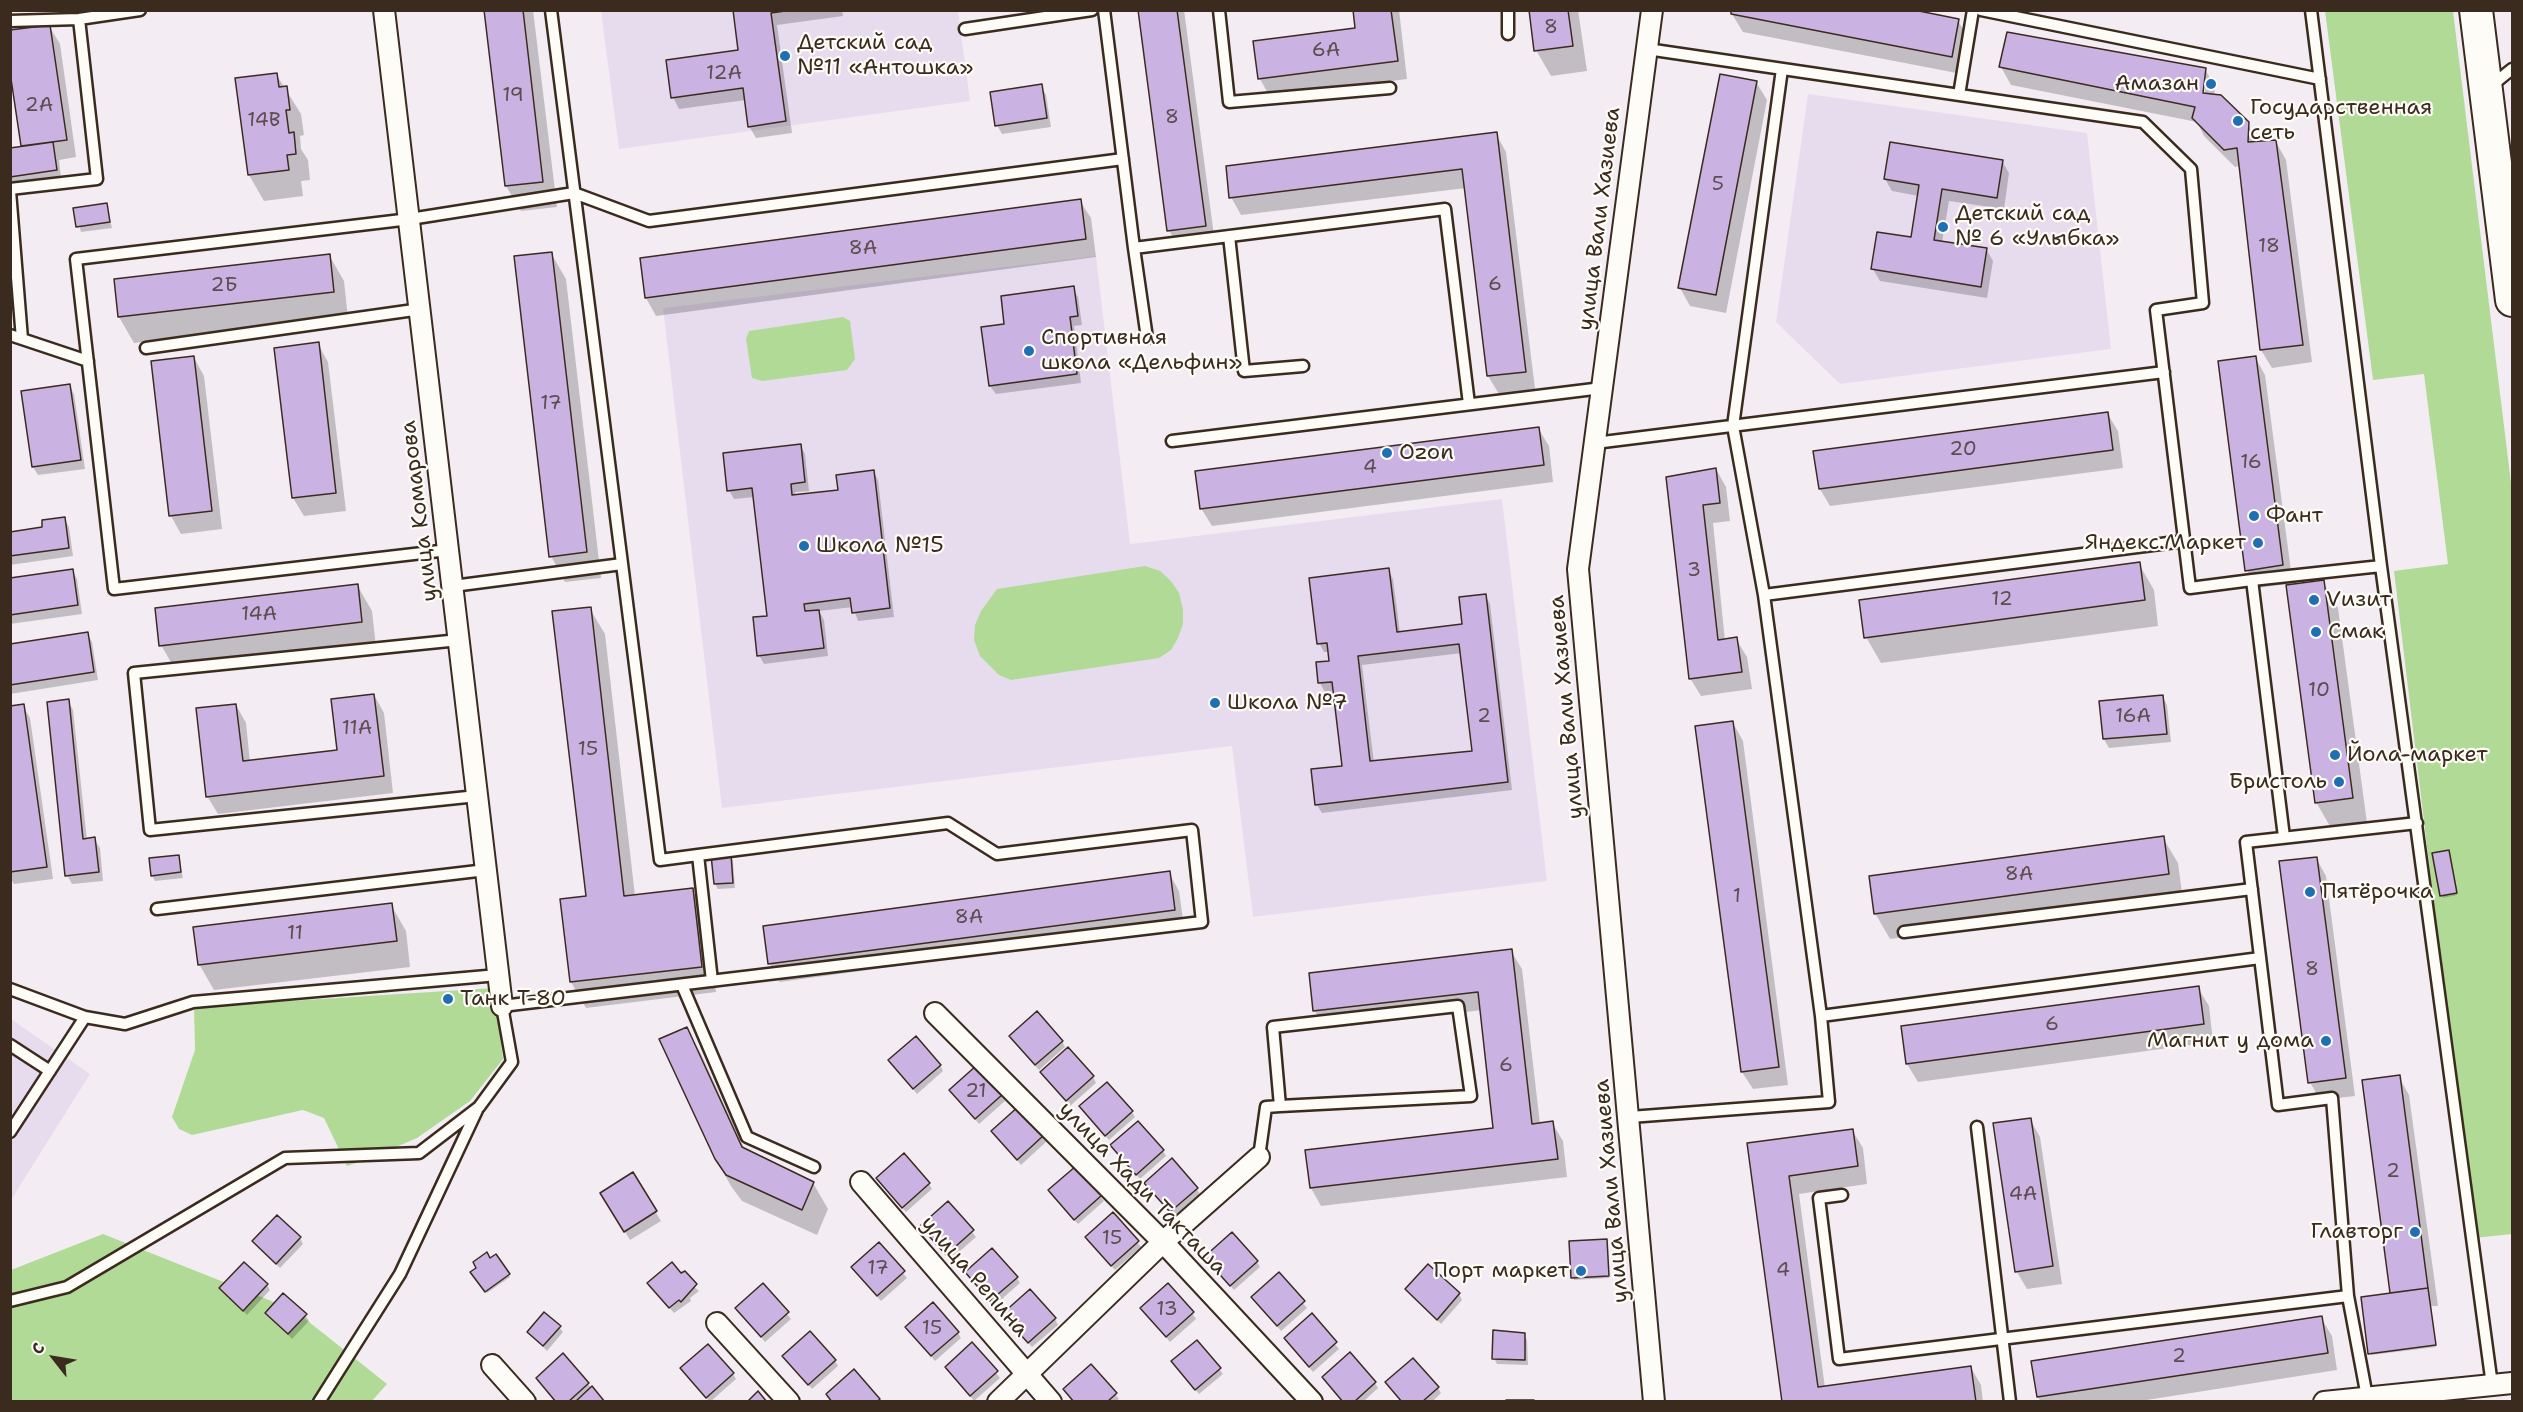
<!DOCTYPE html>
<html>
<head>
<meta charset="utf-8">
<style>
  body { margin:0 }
  #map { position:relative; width:2523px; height:1412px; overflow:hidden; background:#f3edf3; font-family:"Shantell Sans",sans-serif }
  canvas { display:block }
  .frame { position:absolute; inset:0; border:12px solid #3b2a1e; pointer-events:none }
  .north { position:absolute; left:24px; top:1328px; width:60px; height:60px; -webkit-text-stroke:4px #fdfcf7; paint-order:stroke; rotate:301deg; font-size:16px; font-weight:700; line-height:24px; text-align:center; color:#3b2a1e }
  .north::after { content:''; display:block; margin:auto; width:21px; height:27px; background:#3b2a1e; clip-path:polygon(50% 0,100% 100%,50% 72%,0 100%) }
</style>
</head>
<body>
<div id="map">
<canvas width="2523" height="1412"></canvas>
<div class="frame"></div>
<div class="north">С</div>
</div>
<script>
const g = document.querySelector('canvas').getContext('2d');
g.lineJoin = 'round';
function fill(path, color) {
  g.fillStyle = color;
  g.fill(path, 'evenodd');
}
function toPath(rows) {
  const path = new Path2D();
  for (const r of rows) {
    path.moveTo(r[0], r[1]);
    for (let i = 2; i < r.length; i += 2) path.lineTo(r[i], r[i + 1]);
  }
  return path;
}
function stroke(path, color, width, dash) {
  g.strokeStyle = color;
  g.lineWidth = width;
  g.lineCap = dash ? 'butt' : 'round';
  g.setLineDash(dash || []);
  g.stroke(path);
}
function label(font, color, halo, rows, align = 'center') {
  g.font = font + ' "Shantell Sans",sans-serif';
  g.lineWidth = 4.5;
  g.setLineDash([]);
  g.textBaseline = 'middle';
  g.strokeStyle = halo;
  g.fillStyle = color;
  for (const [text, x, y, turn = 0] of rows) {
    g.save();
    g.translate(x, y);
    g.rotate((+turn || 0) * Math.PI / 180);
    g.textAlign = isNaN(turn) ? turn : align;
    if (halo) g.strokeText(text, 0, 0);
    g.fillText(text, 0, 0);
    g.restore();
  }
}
const built = toPath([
  [601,11,958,11,970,101,619,149],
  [1808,94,2087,133,2111,349,1840,384,1776,322],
  [1096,256,1130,544,1502,499,1547,881,1253,917,1232,746,722,808,663,308],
  [11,1019,90,1074,11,1200]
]);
const green = toPath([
  [2325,11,2453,11,2512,491,2512,1234,2474,1238,2394,571,2448,564,2424,374,2373,380],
  [843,317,850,321,855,359,847,370,762,381,752,378,746,339,749,331],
  [1145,566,1160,571,1171,581,1179,593,1183,609,1183,624,1178,638,1171,650,1159,658,1011,680,999,675,980,656,974,640,975,625,981,611,997,589],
  [494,988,503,1059,470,1101,417,1138,368,1159,347,1166,324,1118,303,1110,192,1135,179,1129,172,1117,195,1050,194,1007],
  [103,1234,294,1310,387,1384,371,1402,11,1402,11,1270]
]);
const shadow = toPath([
  [485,10,533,10,557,207,521,211,506,186],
  [734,10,842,10,843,16,777,25,792,133,756,138,749,126,746,100,679,109,673,97,740,51],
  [1140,10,1184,10,1215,243,1179,248,1169,230],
  [1354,10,1399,10,1407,79,1270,97,1260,79,1357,29],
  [1531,10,1578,10,1587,71,1551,76,1536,50],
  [1732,14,1958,21,1969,39,1962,74,1743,32],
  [49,26,60,44,76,157,59,160,61,179,10,186,10,149,24,147],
  [2001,67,2205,69,2215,87,2214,96,2247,123,2258,143,2276,142,2286,160,2312,362,2272,368,2261,350,2240,166,2235,167,2204,136,2197,122,2011,85],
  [2203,83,2206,83,2204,101,2201,101],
  [276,74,301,114,304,135,300,136,301,149,308,160,310,180,301,181,303,196,264,201,249,175,236,80],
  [1756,82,1767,100,1726,313,1690,306,1680,288],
  [1041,86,1046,95,1051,127,1002,134,997,125],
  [1496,134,1506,152,1535,389,1499,394,1488,376,1466,188,1241,215,1231,197],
  [2002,161,2009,173,2004,209,1949,201,1942,242,1986,249,1993,261,1987,298,1880,281,1873,269,1912,239,1919,196,1892,191,1885,179],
  [1080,201,1091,218,1096,257,656,316,646,298],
  [106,205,112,228,81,232,75,209],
  [10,244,20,309,10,311],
  [551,253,566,279,601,578,565,582,551,556],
  [329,255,344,281,348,318,134,343,119,317,115,281],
  [1073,288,1078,297,1082,325,1074,326,1081,383,996,394,990,386,1006,325],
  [318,344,328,362,346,511,304,516,293,498],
  [2255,357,2265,375,2293,586,2323,582,2338,608,2367,823,2331,828,2316,802,2287,584,2257,588,2247,570],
  [194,358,204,376,222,529,181,534,171,516],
  [69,385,74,394,85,469,38,475,33,467],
  [2107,413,2118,431,2123,468,1830,506,1820,489],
  [1538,428,1549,446,1553,482,1212,526,1201,508],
  [800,445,805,454,809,491,795,492,795,496,840,491,873,471,878,480,894,617,858,621,853,607,819,611,824,620,828,656,764,664,759,655,769,617,755,497,734,499,729,490],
  [1716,469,1726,487,1730,521,1713,523,1725,641,1736,639,1747,657,1752,689,1701,696,1690,678,1668,478],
  [64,518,69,527,73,556,10,565,10,533,44,528],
  [2139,564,2154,590,2158,626,1881,663,1866,637],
  [72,570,77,579,82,614,10,624,10,580],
  [1388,570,1393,579,1400,633,1463,625,1485,595,1490,604,1512,790,1322,813,1317,805,1344,767,1335,691,1325,692,1320,683,1318,663,1331,662,1330,652,1324,652,1319,643],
  [1462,653,1474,752,1374,763,1362,665],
  [357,585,372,611,376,647,176,671,161,645],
  [590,609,605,634,635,896,692,890,707,915,716,992,586,1008,571,982,562,900,588,897],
  [87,633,92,642,98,680,10,694,10,646],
  [374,695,384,713,393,793,218,814,207,796,236,705,246,723,250,762,339,752],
  [2162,696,2167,705,2171,742,2109,748,2104,739],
  [68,701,73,710,87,840,94,839,100,848,103,881,72,884,67,875],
  [23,706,30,718,53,879,14,884,10,878,10,707],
  [1733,723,1743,741,1788,1085,1753,1089,1742,1072],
  [2163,838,2178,863,2183,900,1890,939,1875,913],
  [2434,854,2450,854,2457,895,2443,898,2442,896],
  [730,855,733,861,735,888,718,889,715,884],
  [178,856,183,878,155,881,152,875],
  [2316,858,2326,876,2355,1096,2320,1100,2310,1082],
  [1169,873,1179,891,1184,927,780,982,770,964,765,927],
  [391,905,406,931,410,967,214,990,199,964],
  [1511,951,1522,969,1540,1124,1552,1123,1563,1141,1567,1177,1321,1206,1311,1188,1495,1130,1482,1010,1325,1029,1315,1011],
  [2198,988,2209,1006,2213,1042,1918,1082,1907,1064,1902,1028],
  [686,1028,701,1054,745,1150,813,1183,828,1209,817,1235,742,1201,731,1186,716,1159],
  [1062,1041,1065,1047,1039,1070,1014,1042],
  [890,1060,940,1065,943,1071,917,1094],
  [977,1067,1005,1101,979,1124,955,1096],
  [1093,1077,1096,1083,1070,1106,1045,1078],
  [2399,1077,2409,1095,2438,1306,2431,1306,2436,1347,2371,1355,2392,1294],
  [1081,1107,1132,1112,1135,1117,1109,1140],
  [1019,1108,1046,1142,1021,1165,993,1131],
  [2030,1119,2040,1137,2062,1284,2027,1289,2017,1272],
  [1852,1130,1863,1148,1867,1184,1799,1194,1825,1388,1971,1368,1981,1385,1983,1402,1783,1402,1749,1144],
  [1112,1146,1163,1151,1166,1156,1140,1179],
  [1076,1168,1104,1201,1078,1224,1050,1191],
  [633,1175,661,1221,630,1240,602,1194],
  [1146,1183,1196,1188,1200,1194,1174,1217],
  [882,1184,929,1184,932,1189,906,1212],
  [948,1203,976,1237,950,1260,925,1231],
  [1113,1214,1141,1247,1115,1270,1090,1242],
  [300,1238,303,1244,280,1268,254,1242],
  [1607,1242,1609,1278,1574,1280,1573,1278],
  [879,1244,907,1278,881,1301,856,1272],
  [495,1256,510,1277,487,1293,472,1272],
  [1209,1262,1257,1262,1260,1267,1234,1290],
  [966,1273,1017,1278,1020,1283,994,1306],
  [1278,1274,1307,1308,1281,1331,1253,1297],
  [681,1275,699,1291,690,1298,691,1301,674,1313,649,1284],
  [267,1285,270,1290,247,1315,221,1288],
  [763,1285,791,1319,765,1342,737,1308],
  [1407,1289,1459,1294,1462,1300,1441,1324],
  [1142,1308,1192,1313,1196,1319,1170,1342],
  [267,1313,305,1315,309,1321,292,1339],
  [1311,1315,1339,1349,1313,1372,1285,1338],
  [2321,1318,2332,1336,2337,1370,2134,1402,2041,1402,2038,1397],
  [1007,1319,1055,1319,1058,1325,1032,1347],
  [559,1327,563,1332,547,1351,529,1332],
  [907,1327,958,1333,961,1338,935,1361],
  [1524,1335,1527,1340,1528,1365,1497,1364,1494,1358],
  [972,1344,1000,1378,974,1401,946,1367],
  [787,1361,835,1361,838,1366,812,1389],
  [1176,1367,1219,1369,1223,1374,1199,1394],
  [685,1374,733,1374,736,1379,710,1402],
  [537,1379,588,1384,603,1402,556,1402],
  [1375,1383,1378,1388,1363,1402,1343,1402],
  [1438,1388,1441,1393,1432,1402,1402,1402],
  [1115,1394,1119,1399,1116,1402,1074,1402]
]);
const building = toPath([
  [484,10,523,10,543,182,505,186,484,10],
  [733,10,792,10,771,13,786,121,748,127,743,88,671,98,666,60,738,50,733,10],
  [1138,10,1177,10,1206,226,1167,231,1138,10],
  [1353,10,1391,10,1398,61,1258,79,1253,41,1355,28,1353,10],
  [1529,10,1568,10,1573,46,1534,51,1529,10],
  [1731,10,1914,10,1959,19,1952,57,1731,14,1731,10],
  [50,25,67,140,21,146,10,72,10,30,50,25],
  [2007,32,2206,68,2203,93,2221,95,2249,122,2248,142,2276,140,2303,345,2260,350,2237,148,2224,150,2192,118,2195,107,1999,67,2007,32],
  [277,73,279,87,287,86,290,110,286,110,289,133,294,132,296,154,287,155,289,170,248,175,235,78,277,73],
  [1720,74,1757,81,1716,295,1678,288,1720,74],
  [1042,84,1047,118,995,126,990,92,1042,84],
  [1497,132,1526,372,1487,376,1462,169,1229,198,1226,166,1497,132],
  [53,142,57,170,10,177,10,148,53,142],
  [1890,142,2003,160,1997,198,1942,189,1934,240,1987,248,1981,287,1871,269,1877,232,1911,237,1919,185,1884,179,1890,142],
  [1081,199,1086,239,645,298,640,258,1081,199],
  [107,203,110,222,76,227,73,208,107,203],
  [552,252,587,552,549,557,514,256,552,252],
  [330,254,334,292,118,317,114,279,330,254],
  [1074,286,1078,316,1070,317,1077,374,989,386,981,327,1004,324,1001,296,1074,286],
  [319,342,336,493,292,498,274,348,319,342],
  [194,356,212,511,169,516,151,361,194,356],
  [2256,356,2283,565,2245,571,2218,361,2256,356],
  [70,384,81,460,32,467,21,391,70,384],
  [2108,412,2113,450,1819,489,1813,451,2108,412],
  [1539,427,1544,465,1200,509,1195,471,1539,427],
  [801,444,805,482,791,484,792,495,838,490,836,475,874,470,890,608,852,613,850,598,804,604,805,611,819,610,824,648,757,656,753,617,767,616,752,488,727,491,723,453,801,444],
  [1716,468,1720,503,1703,505,1718,640,1737,637,1742,672,1689,679,1666,477,1716,468],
  [65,517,69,548,10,556,10,532,42,527,42,520,65,517],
  [2140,562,2145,600,1864,638,1859,600,2140,562],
  [1389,568,1397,632,1462,624,1459,597,1486,594,1508,782,1315,805,1311,769,1342,766,1332,682,1318,683,1316,662,1329,661,1327,643,1317,644,1309,578,1389,568],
  [1459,644,1472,751,1370,761,1358,656,1459,644],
  [73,569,78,605,10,615,10,578,73,569],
  [2324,580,2353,798,2315,803,2286,585,2324,580],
  [358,584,362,622,159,646,155,608,358,584],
  [591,607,624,896,693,888,702,967,570,982,560,899,586,896,552,611,591,607],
  [88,632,94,672,10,685,10,644,88,632],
  [374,694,384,776,206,797,196,708,236,704,243,761,337,750,331,699,374,694],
  [2163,695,2167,734,2103,739,2099,701,2163,695],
  [69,699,83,839,95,837,99,872,65,876,47,702,69,699],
  [24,704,47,867,10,872,10,706,24,704],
  [1733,721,1779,1067,1741,1072,1695,726,1733,721],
  [2164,836,2169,874,1874,914,1869,876,2164,836],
  [2449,850,2457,893,2440,896,2432,853,2449,850],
  [731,854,733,883,714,884,711,855,731,854],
  [179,855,181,872,151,876,149,858,179,855],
  [2317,857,2346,1078,2308,1083,2279,861,2317,857],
  [1170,871,1175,910,768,964,763,926,1170,871],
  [392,903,397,941,198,965,193,927,392,903],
  [1512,949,1532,1124,1553,1121,1558,1159,1310,1188,1305,1150,1493,1128,1478,992,1313,1011,1309,973,1512,949],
  [2199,986,2204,1024,1906,1064,1901,1026,2199,986],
  [1037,1011,1063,1041,1035,1065,1009,1036,1037,1011],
  [687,1027,742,1147,814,1182,802,1210,726,1175,715,1159,659,1039,687,1027],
  [916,1036,941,1065,913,1089,888,1060,916,1036],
  [1068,1047,1094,1076,1066,1101,1040,1072,1068,1047],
  [977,1065,1003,1094,975,1119,949,1090,977,1065],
  [2400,1075,2428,1288,2390,1293,2362,1080,2400,1075],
  [1107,1082,1133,1111,1105,1136,1079,1106,1107,1082],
  [1019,1106,1044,1135,1017,1160,991,1131,1019,1106],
  [2031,1118,2053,1266,2015,1272,1993,1123,2031,1118],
  [1138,1121,1164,1150,1136,1175,1110,1145,1138,1121],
  [1853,1129,1858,1166,1789,1176,1818,1387,1971,1366,1976,1402,1782,1402,1747,1143,1853,1129],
  [904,1153,930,1183,902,1208,876,1178,904,1153],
  [1172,1158,1198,1188,1170,1212,1144,1183,1172,1158],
  [1076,1166,1102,1195,1074,1220,1048,1190,1076,1166],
  [633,1172,657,1211,624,1232,600,1193,633,1172],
  [948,1201,974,1230,946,1255,920,1226,948,1201],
  [1113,1212,1139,1241,1111,1266,1085,1237,1113,1212],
  [277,1215,301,1237,276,1264,252,1241,277,1215],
  [1232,1232,1258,1261,1230,1286,1204,1257,1232,1232],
  [1607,1239,1609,1276,1571,1278,1569,1241,1607,1239],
  [879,1242,905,1271,877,1296,851,1267,879,1242],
  [992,1248,1018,1277,990,1301,965,1272,992,1248],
  [487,1252,490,1258,496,1254,510,1274,485,1292,470,1272,476,1268,473,1262,487,1252],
  [244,1262,268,1284,243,1311,219,1288,244,1262],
  [672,1262,681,1273,685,1271,697,1284,681,1302,679,1300,669,1308,647,1283,672,1262],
  [1428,1264,1460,1293,1437,1320,1405,1289,1428,1264],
  [1279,1272,1305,1301,1277,1326,1251,1297,1279,1272],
  [763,1283,789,1312,761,1337,735,1308,763,1283],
  [1168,1283,1194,1312,1166,1337,1140,1308,1168,1283],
  [2428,1288,2436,1345,2368,1354,2361,1297,2428,1288],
  [1030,1289,1056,1318,1028,1343,1002,1314,1030,1289],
  [283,1293,307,1314,288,1334,265,1313,283,1293],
  [933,1302,959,1332,931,1356,905,1327,933,1302],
  [544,1312,561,1326,543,1346,527,1332,544,1312],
  [1312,1313,1337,1342,1309,1367,1284,1338,1312,1313],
  [2322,1316,2328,1353,2037,1397,2031,1361,2322,1316],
  [1493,1330,1525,1333,1525,1360,1492,1359,1493,1330],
  [810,1331,836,1360,808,1385,782,1356,810,1331],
  [1197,1340,1221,1368,1195,1390,1171,1361,1197,1340],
  [972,1342,998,1371,970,1396,945,1367,972,1342],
  [708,1344,734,1373,706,1398,680,1368,708,1344],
  [1350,1352,1376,1382,1354,1402,1343,1402,1322,1377,1350,1352],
  [563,1353,589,1383,568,1402,556,1402,536,1378,563,1353],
  [1413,1358,1439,1387,1422,1402,1402,1402,1385,1382,1413,1358],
  [1091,1364,1117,1393,1107,1402,1074,1402,1063,1389,1091,1364],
  [854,1369,880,1399,877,1402,832,1402,826,1394,854,1369],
  [592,1386,605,1402,575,1402,592,1386],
  [758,1391,767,1402,747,1402,758,1391],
  [1506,1400,1534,1400,1534,1402,1506,1402,1506,1400]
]);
const lane = toPath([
  [551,10,660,860,698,855],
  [1104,10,1134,248,1445,209,1469,404],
  [1219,10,1229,102,1390,88],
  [1508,10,1508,34],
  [1981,10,2320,79],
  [2311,10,2381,566,2492,1385],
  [10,21,79,19,140,10],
  [965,29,1092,10],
  [1647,49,2143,122,2191,169,2203,303,2156,310,2190,588,2252,580],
  [2491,86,2512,69],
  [1959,95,1973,10],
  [10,189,97,179,79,19],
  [10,191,22,339],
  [1229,236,1244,371,1303,366],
  [1134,248,1147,338],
  [10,335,88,361],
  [146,348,421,309],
  [1172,441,1602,388],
  [1595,443,2164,372],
  [448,550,114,589,76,259,410,219,574,193,649,221,1123,159],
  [453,586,622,564],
  [1764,595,2184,541],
  [459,640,134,673,150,830,477,796],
  [2284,837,2252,580,2381,566],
  [157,909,486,870],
  [1904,932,2252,889],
  [682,985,747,1137,814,1167],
  [10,989,85,1017,125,1024,193,1002,498,975],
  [1821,1016,2260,958],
  [10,1045,50,1071],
  [1630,1117,1829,1102,1821,1016,1764,595,1733,426,1782,69],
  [1977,1127,2010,1402],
  [10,1132,85,1017],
  [1259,1157,1266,1107,1280,1106,1471,1096,1458,1006,1273,1027,1280,1106],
  [1842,1195,1819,1198,1839,1359,2348,1296,2367,1397],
  [2348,1296,2332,1098,2278,1105,2246,842,2417,823],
  [10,1301,67,1287,285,1158,419,1153,479,1107,512,1062,502,1006,1202,922,1192,830,997,854,948,823,698,855,712,981],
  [319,1402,400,1274,477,1110]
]);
const street = toPath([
  [384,10,502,1006],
  [1652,10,1578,569,1654,1402],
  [935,1013,1163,1242,1312,1402],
  [861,1182,1051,1402],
  [717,1323,789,1402],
  [492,1365,525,1402],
  [998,1402,1163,1242,1259,1157],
  [2324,1402,2512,1383]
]);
const primary = toPath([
  [2476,10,2512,300]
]);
const markers = [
  [785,56,6,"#1f6fb2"],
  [2211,84,6,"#1f6fb2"],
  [2238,121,6,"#1f6fb2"],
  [1943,227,6,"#1f6fb2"],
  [1029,351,6,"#1f6fb2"],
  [1387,453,6,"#1f6fb2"],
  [2254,516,6,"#1f6fb2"],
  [2258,543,6,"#1f6fb2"],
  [804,546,6,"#1f6fb2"],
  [2314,600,6,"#1f6fb2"],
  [2316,632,6,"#1f6fb2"],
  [1215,703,6,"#1f6fb2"],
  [2335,755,6,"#1f6fb2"],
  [2339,782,6,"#1f6fb2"],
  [2310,892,6,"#1f6fb2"],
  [448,999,6,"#1f6fb2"],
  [2326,1041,6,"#1f6fb2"],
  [2415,1232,6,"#1f6fb2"],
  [1581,1271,6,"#1f6fb2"]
];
const numberNames = [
  ["8",1551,28],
  ["6А",1326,51],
  ["12А",724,74],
  ["19",513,96],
  ["2А",39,106],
  ["8",1172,118],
  ["14В",264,121],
  ["5",1718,185],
  ["18",2269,247],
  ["8А",863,249],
  ["6",1495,285],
  ["2Б",224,286],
  ["17",551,404],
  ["20",1963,450],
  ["16",2251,463],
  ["4",1370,468],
  ["3",1694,571],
  ["12",2002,600],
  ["14А",259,615],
  ["10",2319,691],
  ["2",1484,717],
  ["16А",2133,717],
  ["11А",357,729],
  ["15",588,750],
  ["8А",2019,875],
  ["1",1737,897],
  ["8А",969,918],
  ["11",295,934],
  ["8",2312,970],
  ["6",2052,1025],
  ["6",1506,1066],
  ["21",976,1092],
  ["2",2393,1172],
  ["4А",2023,1195],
  ["15",1112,1239],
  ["17",878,1269],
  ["4",1783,1271],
  ["13",1167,1310],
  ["15",932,1329],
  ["2",2179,1357]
];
const poiNames = [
  ["Детский сад",797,43],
  ["№11 «Антошка»",797,68],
  ["Амазан",2199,84,"right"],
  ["Государственная",2250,108],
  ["сеть",2250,133],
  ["Детский сад",1955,214],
  ["№ 6 «Улыбка»",1955,239],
  ["Спортивная",1041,338],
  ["школа «Дельфин»",1041,363],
  ["Ozon",1399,453],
  ["Фант",2266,516],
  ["Яндекс.Маркет",2246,543,"right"],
  ["Школа №15",816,546],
  ["Vизит",2326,600],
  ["Смак",2328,632],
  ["Школа №7",1227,703],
  ["Йола-маркет",2347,755],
  ["Бристоль",2327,782,"right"],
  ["Пятёрочка",2322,892],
  ["Танк Т-80",460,999],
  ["Магнит у дома",2314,1041,"right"],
  ["Главторг",2403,1232,"right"],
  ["Порт маркет",1569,1271,"right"]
];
const streetNames = [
  ["улица Вали Хазиева",1600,219,-83],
  ["улица Комарова",420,511,-97],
  ["улица Вали Хазиева",1567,707,-95],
  ["улица Хади Такташа",1142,1189,46],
  ["улица Вали Хазиева",1612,1191,-95],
  ["улица Репина",974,1277,49]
];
fill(built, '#e7dcee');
fill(green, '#b1da97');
fill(shadow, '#0003');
fill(building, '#cab3e2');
stroke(building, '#3b2a1e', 1.5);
stroke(lane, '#3b2a1e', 15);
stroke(street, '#3b2a1e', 24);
stroke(primary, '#3b2a1e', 36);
stroke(lane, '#fdfcf7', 10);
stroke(street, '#fdfcf7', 20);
stroke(primary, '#fdfcf7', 32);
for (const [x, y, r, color] of markers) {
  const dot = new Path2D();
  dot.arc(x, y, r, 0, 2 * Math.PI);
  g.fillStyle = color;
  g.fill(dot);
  stroke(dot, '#fdfcf7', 2);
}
label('20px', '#5f4c4f', null, numberNames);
label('22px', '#3b2a1e', '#fdfcf7', poiNames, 'left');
label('22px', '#3b2a1e', '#fdfcf7', streetNames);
</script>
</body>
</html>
